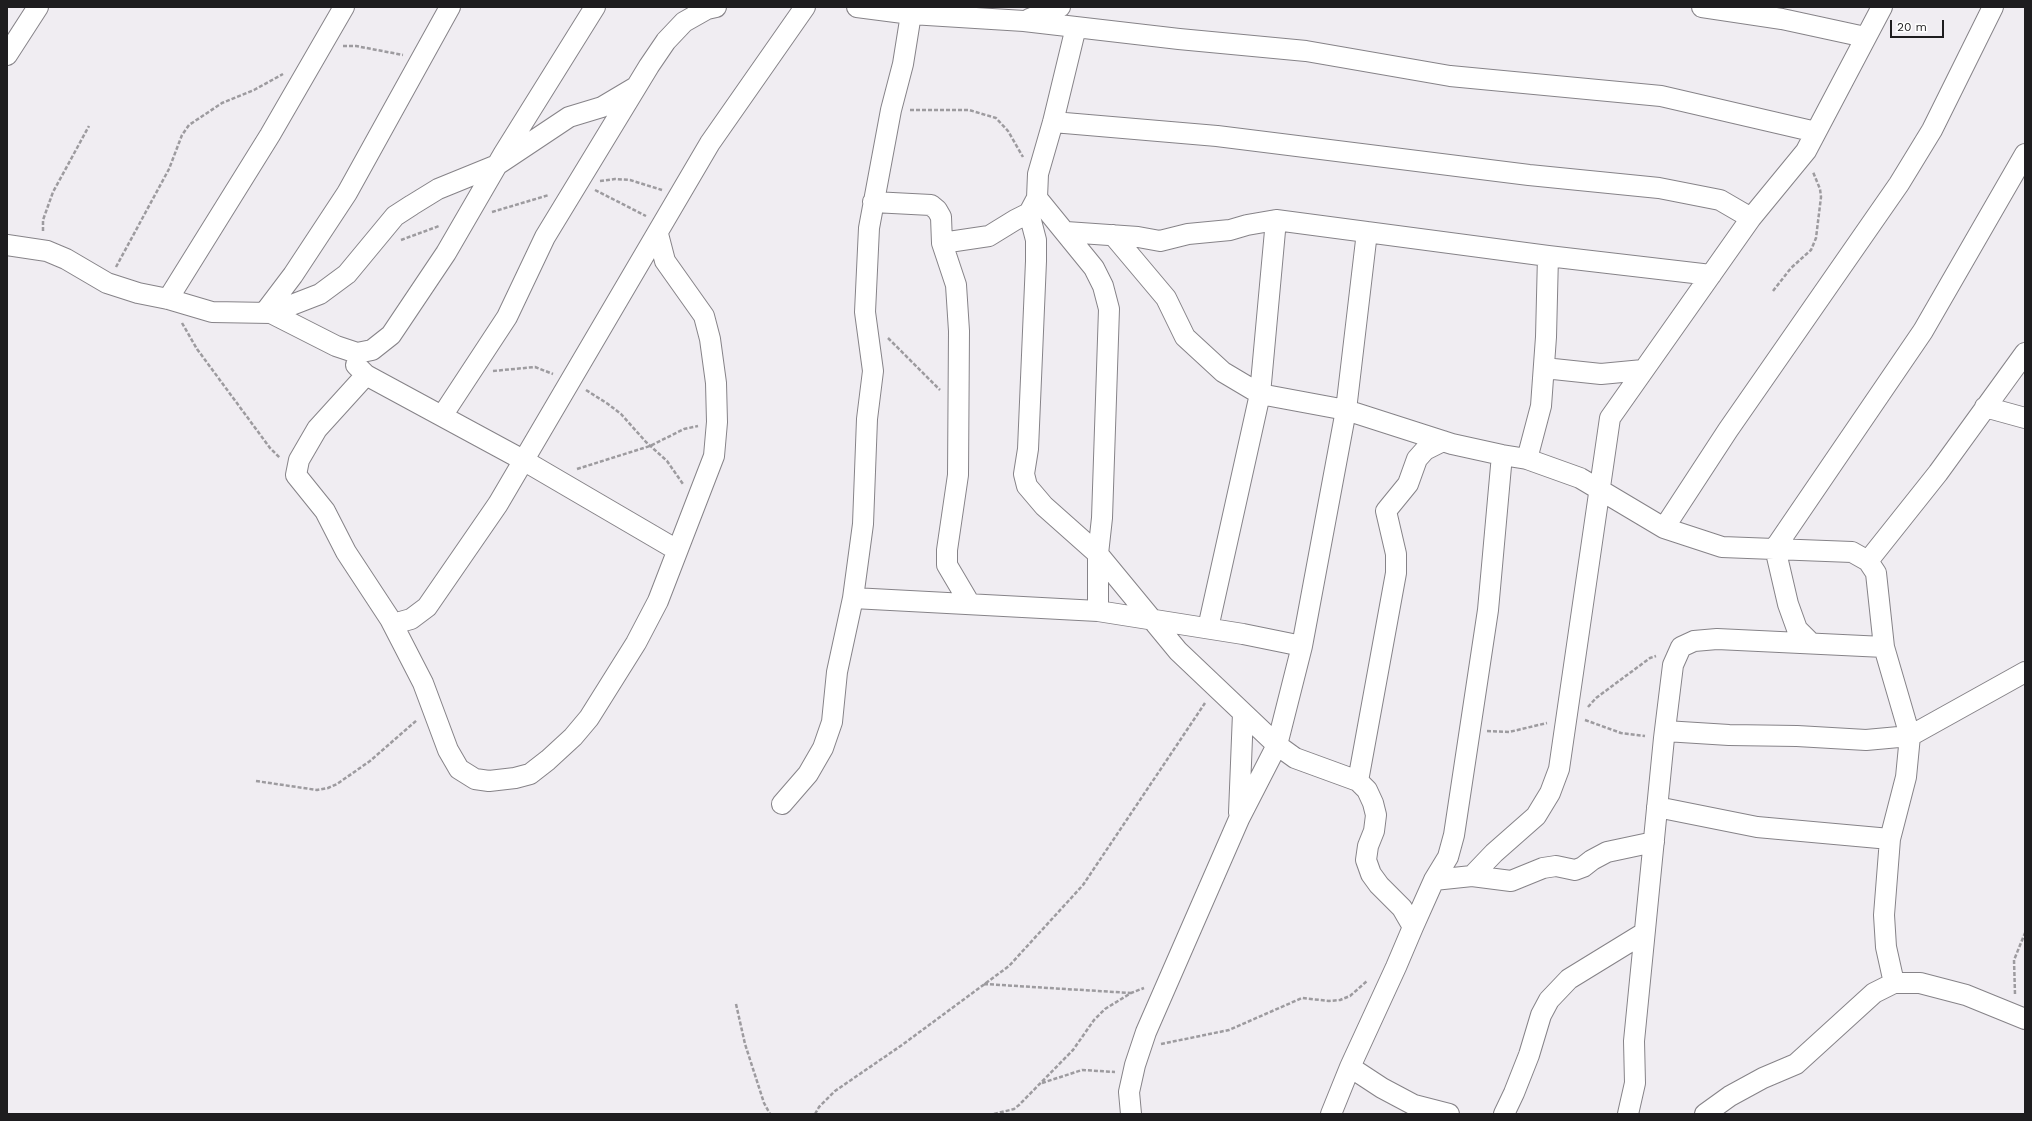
<!DOCTYPE html>
<html>
<head>
<meta charset="utf-8">
<style>
  body { margin:0 }
  #map { position:relative; width:2032px; height:1121px; overflow:hidden; background:#f0edf2; font-family:"Work Sans",sans-serif }
  canvas { display:block }
  .frame { position:absolute; inset:0; border:8px solid #1e1d1f; pointer-events:none }
  .scale { position:absolute; left:1890px; top:20px; width:54px; height:18px; box-sizing:border-box; border:2px solid #1e1d1f; border-top:0; padding-left:5px; font-size:12px; line-height:14px; white-space:nowrap; color:#1e1d1f; -webkit-text-stroke:3px #fff; paint-order:stroke }
</style>
</head>
<body>
<div id="map">
<canvas width="2032" height="1121"></canvas>
<div class="frame"></div>
<div class="scale">20 m</div>
</div>
<script>
const g = document.querySelector('canvas').getContext('2d');
g.lineJoin = 'round';
function toPath(rows) {
  const path = new Path2D();
  for (const r of rows) {
    path.moveTo(r[0], r[1]);
    for (let i = 2; i < r.length; i += 2) path.lineTo(r[i], r[i + 1]);
  }
  return path;
}
function stroke(path, color, width, dash) {
  g.strokeStyle = color;
  g.lineWidth = width;
  g.lineCap = dash ? 'butt' : 'round';
  g.setLineDash(dash || []);
  g.stroke(path);
}
const path = toPath([
  [343,46,356,46,403,55],
  [910,110,969,110,996,118,1008,131,1023,157],
  [600,181,615,179,630,180,662,190],
  [595,190,646,216],
  [492,212,549,195],
  [43,231,43,220,53,192,89,126],
  [401,240,439,226],
  [116,267,169,169,182,135,189,125,222,103,254,90,283,74],
  [1773,291,1791,268,1811,250,1816,238,1821,197,1820,189,1813,172],
  [182,323,197,349,270,448,280,458],
  [888,338,940,390],
  [493,371,535,367,553,374],
  [586,390,608,404,621,414,646,442,667,461,683,484],
  [577,469,650,446,684,429,698,426],
  [1588,707,1596,698,1650,658,1656,656],
  [1585,720,1621,733,1645,736],
  [1487,731,1509,732,1547,723],
  [256,781,317,790,328,788,337,784,370,761,417,720],
  [984,984,1131,993],
  [2015,994,2014,960,2025,933],
  [736,1004,745,1044,764,1103,770,1114],
  [1161,1044,1229,1030,1302,998,1329,1001,1340,1000,1350,996,1367,981],
  [1042,1083,1082,1070,1115,1072],
  [815,1114,819,1107,835,1091,902,1045,1009,966,1083,885,1205,703],
  [994,1114,1014,1109,1019,1105,1073,1050,1094,1020,1105,1009,1131,993,1144,988]
]);
const minor = toPath([
  [857,7,911,14,1024,21,1179,39,1306,51,1450,76,1661,96,1816,132],
  [1702,7,1782,19,1865,37],
  [1029,19,1060,7],
  [1076,27,1053,122,1038,174,1037,198,1094,268,1103,286,1109,309,1102,518,1098,554,1098,611],
  [7,55,38,7],
  [1053,122,1217,136,1529,175,1659,188,1720,200,1751,218],
  [1037,198,1029,213,1036,240,1036,261,1028,449,1024,474,1027,486,1044,506,1098,554,1178,651,1277,745,1295,758,1358,781,1367,790,1373,803,1376,815,1374,831,1368,846,1366,860,1371,874,1379,885,1402,908,1413,927],
  [873,202,931,205,937,210,941,217,942,243,956,285,959,331,958,475,947,550,947,565,970,604],
  [1066,232,1138,237,1160,241,1188,234,1230,230,1247,225,1276,220,1548,256,1711,275],
  [1113,235,1166,298,1185,337,1223,372,1260,394,1346,410,1452,444,1502,455,1527,459,1580,478,1664,528,1722,547,1852,552,1868,561,1876,573,1884,647,1910,736,1906,777,1890,839,1884,915,1886,947,1894,983],
  [942,243,989,236,1015,220,1029,213],
  [7,245,47,251,66,259,107,283,138,293,168,299,212,312,271,313,320,294,347,274,395,216,412,205,438,189,497,165,569,117,602,107,634,88],
  [168,299,270,135,344,7],
  [265,312,293,275,347,193,450,7],
  [271,313,336,346,357,353,372,350,391,335,446,253,504,153,595,7],
  [356,365,366,375,523,460,677,550],
  [1544,368,1601,374,1643,370],
  [366,375,317,429,299,460,296,475,325,511,346,552,390,619,423,683,448,750,459,769,475,779,489,781,515,778,530,774,548,760,573,737,589,718,636,643,658,601,714,456,717,422,716,383,710,339,704,316,665,261,658,234],
  [1985,407,2025,418],
  [442,416,507,317,545,237,649,66,666,41,684,22,707,9,716,7],
  [1527,459,1541,406,1546,337,1548,256],
  [1664,528,1728,430,1899,184,1932,130,1993,7],
  [1868,561,1938,473,2025,353],
  [853,598,1098,611,1243,634,1302,646],
  [393,624,411,619,427,607,498,504,710,143,805,7],
  [1208,628,1260,394,1276,220],
  [1811,643,1797,629,1788,604,1775,548,1923,331,2025,154],
  [1665,731,1729,735,1797,736,1866,740,1910,736,2025,672],
  [1358,781,1396,573,1396,554,1386,511,1408,484,1417,459,1425,450,1443,441],
  [782,804,808,774,823,748,832,722,837,672,853,598,863,524,867,419,873,371,865,312,869,228,891,110,903,64,911,14],
  [1657,807,1757,827,1890,839],
  [1239,813,1243,713],
  [1472,876,1494,853,1536,816,1550,793,1559,769,1610,418,1751,218,1806,151,1882,7],
  [1434,880,1472,876,1511,881,1543,868,1556,866,1575,870,1583,867,1592,860,1607,852,1654,842],
  [1350,1067,1382,1088,1414,1105,1449,1114],
  [1131,1114,1129,1092,1135,1065,1146,1032,1239,819,1277,745,1302,646,1346,410,1367,232],
  [1331,1114,1350,1067,1396,967,1413,927,1434,880,1448,857,1454,835,1488,610,1502,455],
  [1504,1114,1514,1093,1529,1055,1541,1015,1549,1000,1569,979,1644,933],
  [1628,1114,1635,1083,1634,1041,1664,738,1673,665,1681,647,1694,641,1717,639,1884,647],
  [1705,1114,1730,1096,1763,1078,1796,1064,1874,993,1894,983,1920,983,1966,995,2025,1019]
]);
stroke(minor, '#868388', 22);
stroke(path, '#9d9b9f', 2.5, [4, 2]);
stroke(minor, '#fff', 20);
</script>
</body>
</html>
